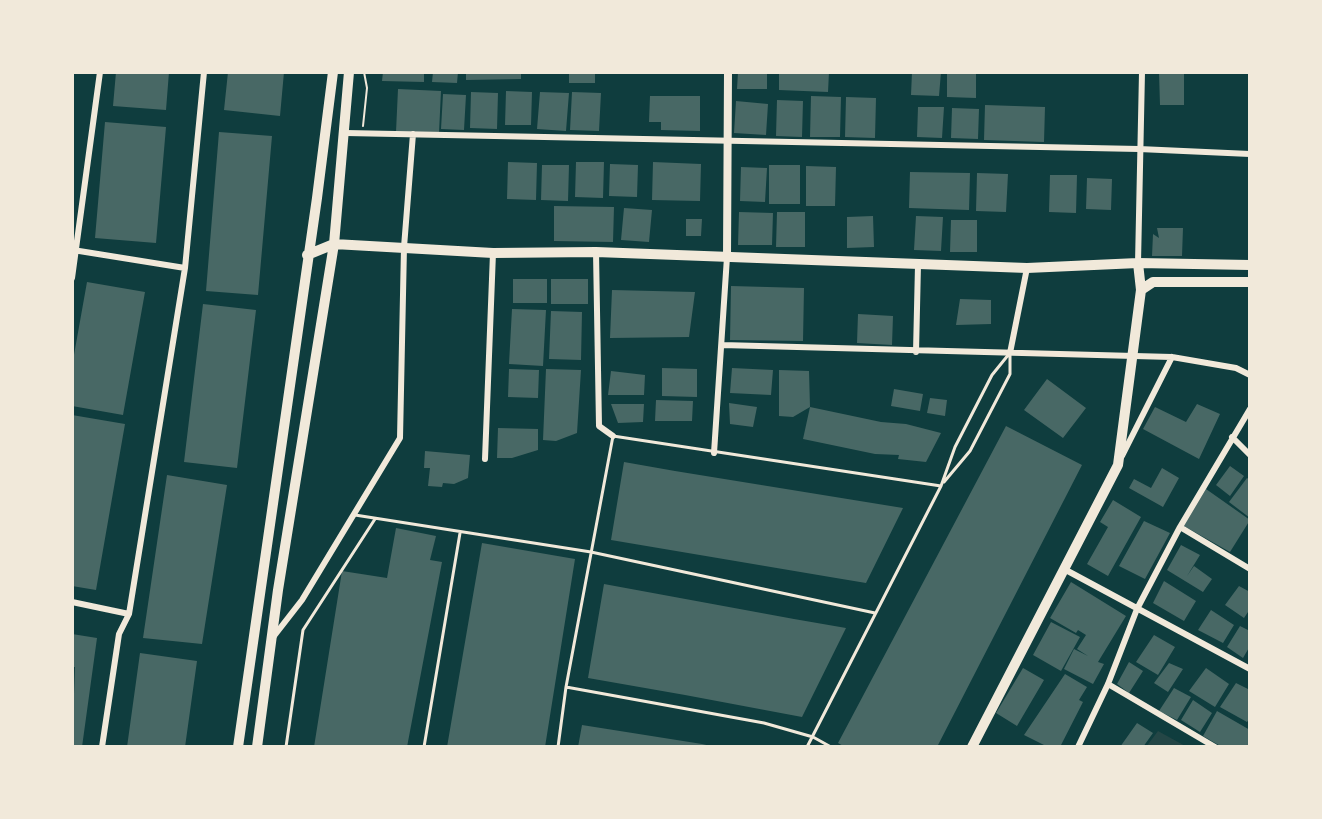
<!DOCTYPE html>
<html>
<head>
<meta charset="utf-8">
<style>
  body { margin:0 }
  #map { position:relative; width:1322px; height:819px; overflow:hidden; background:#0f3d3e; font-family:Montserrat,sans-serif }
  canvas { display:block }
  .frame { position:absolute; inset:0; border:74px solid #f1e9da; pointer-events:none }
</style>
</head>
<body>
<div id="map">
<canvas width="1322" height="819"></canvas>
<div class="frame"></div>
</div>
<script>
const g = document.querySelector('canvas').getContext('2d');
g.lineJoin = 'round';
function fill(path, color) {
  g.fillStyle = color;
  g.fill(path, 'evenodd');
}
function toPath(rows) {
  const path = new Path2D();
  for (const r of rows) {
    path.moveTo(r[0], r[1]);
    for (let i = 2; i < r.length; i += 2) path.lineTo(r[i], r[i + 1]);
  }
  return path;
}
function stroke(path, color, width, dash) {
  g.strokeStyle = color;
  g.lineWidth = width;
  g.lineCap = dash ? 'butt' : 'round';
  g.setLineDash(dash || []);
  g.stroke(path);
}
const green = toPath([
  [1158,731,1187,747,1146,747]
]);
const building = toPath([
  [116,72,169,72,166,110,113,106],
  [228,72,284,72,280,116,224,110],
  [383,72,424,72,424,82,382,81],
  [433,72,458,72,457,83,432,82],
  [466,72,521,72,521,79,466,80],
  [569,72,595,72,595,83,569,83],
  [738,72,767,72,767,89,737,89],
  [779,72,829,72,828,92,779,90],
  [912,72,941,72,939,96,911,95],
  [947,72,976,72,976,98,947,97],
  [1159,72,1184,72,1184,105,1160,105],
  [398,89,441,91,439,133,396,132],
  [506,91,532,92,531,125,505,125],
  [471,92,498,93,497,129,470,128],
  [540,92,569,93,566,131,537,129],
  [572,92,601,93,599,131,570,130],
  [443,94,466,95,464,130,441,129],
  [650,96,700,96,700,131,661,130,661,122,649,122],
  [811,96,841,97,840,137,810,137],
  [846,97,876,98,875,138,845,137],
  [777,100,803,101,802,137,776,136],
  [736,101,768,104,766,135,734,133],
  [985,105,1045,107,1044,142,984,140],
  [918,107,944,107,942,138,917,137],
  [952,108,979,109,978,139,951,138],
  [105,122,166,127,156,243,95,238],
  [219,132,272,136,258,295,206,291],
  [508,162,537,163,536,200,507,199],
  [576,162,604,162,603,198,575,197],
  [653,162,701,164,700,201,652,200],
  [610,164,638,165,637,197,609,196],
  [542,165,569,165,568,201,541,200],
  [769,165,800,165,800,204,769,204],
  [806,166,836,167,835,206,806,206],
  [741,167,767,168,765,202,740,201],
  [910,172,970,173,969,210,909,208],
  [977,173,1008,174,1006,212,976,211],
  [1050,175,1077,175,1076,213,1049,212],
  [1087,178,1112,179,1111,210,1086,209],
  [554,206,614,207,613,242,554,241],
  [624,208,652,210,649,242,621,240],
  [739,212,773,213,772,245,738,245],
  [777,212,805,212,805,247,776,247],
  [873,216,874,247,847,248,847,217],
  [916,216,943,217,941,251,914,250],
  [686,219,702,219,701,236,686,236],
  [951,220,977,220,977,252,950,252],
  [1157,228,1183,228,1182,256,1152,256,1153,234,1159,238],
  [513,279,547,279,547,303,513,303],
  [551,279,588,279,588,304,551,304],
  [87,282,145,292,123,415,72,406,72,366],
  [731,286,804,288,803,341,730,340],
  [612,290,695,292,689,337,610,338],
  [960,299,991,300,991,324,956,325],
  [203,304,256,310,237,468,184,462],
  [512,309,546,310,543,366,509,364],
  [551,311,582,312,581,360,549,359],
  [858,314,893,316,892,345,857,343],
  [662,368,697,369,697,397,662,396],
  [732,368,773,370,771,395,730,393],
  [509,369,539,370,538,398,508,397],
  [546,369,581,370,577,433,556,441,543,440],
  [779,370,809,371,810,407,793,417,779,416],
  [611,371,645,375,644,395,608,395],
  [1047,379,1086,408,1063,438,1024,410],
  [894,389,923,394,920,411,891,406],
  [930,398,947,400,945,416,927,413],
  [656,400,693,401,692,421,655,421],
  [729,403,757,407,753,427,730,424],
  [611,404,644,404,643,422,618,423],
  [1197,404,1220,414,1199,459,1143,429,1155,407,1186,422],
  [810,407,881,422,906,424,941,433,926,462,898,459,899,455,875,454,803,439],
  [72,415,125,424,96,590,72,586],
  [1006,426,1082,465,937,747,845,747,838,743],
  [498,428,538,429,538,450,512,458,497,458],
  [425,451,470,455,468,478,454,484,443,483,442,487,428,486,430,468,424,468],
  [624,462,675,471,903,508,866,583,830,577,611,540],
  [1230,466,1244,476,1230,496,1216,485],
  [1162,468,1179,478,1163,507,1129,488,1134,479,1151,488],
  [167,475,227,485,202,644,143,638],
  [1247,478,1250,480,1250,518,1229,502],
  [1206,489,1250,520,1230,552,1184,526],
  [1113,500,1141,517,1108,576,1087,564,1108,527,1100,522],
  [1144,521,1170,533,1145,579,1119,566],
  [396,528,436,536,430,560,442,562,407,747,314,747,342,571,387,578],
  [482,543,575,559,545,747,447,747],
  [1181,545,1200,555,1187,576,1194,566,1212,579,1203,592,1167,570],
  [1164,581,1196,601,1184,621,1153,603],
  [1071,582,1126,616,1098,662,1104,664,1093,684,1064,669,1074,649,1088,656,1077,649,1086,635,1078,630,1076,633,1050,618],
  [604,584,794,619,846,628,802,717,685,695,588,678],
  [1239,586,1250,592,1250,609,1244,618,1225,605],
  [1211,610,1234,625,1223,643,1198,630],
  [1051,622,1080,637,1061,671,1033,655],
  [1240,626,1250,631,1250,646,1243,658,1227,647],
  [72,634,97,638,82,747,72,747,75,667,72,667],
  [1154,635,1175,647,1158,675,1136,662],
  [140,653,197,661,185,747,127,747],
  [1129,662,1143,671,1129,693,1117,684],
  [1169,663,1183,669,1168,692,1154,683],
  [1023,668,1044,680,1017,726,996,713],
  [1206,668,1229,684,1215,707,1189,691],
  [1065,674,1087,687,1079,700,1083,702,1060,747,1048,747,1024,735],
  [1236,683,1250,690,1250,718,1247,722,1220,707],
  [1174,688,1191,697,1177,720,1159,711],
  [1193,700,1212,713,1200,732,1181,720],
  [1217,711,1250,730,1250,747,1222,747,1203,736],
  [1137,723,1153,733,1143,747,1120,747],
  [582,725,702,744,715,747,578,747]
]);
const path = toPath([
  [363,126,367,88,364,72]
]);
const service = toPath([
  [944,482,970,451,1010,374,1010,353],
  [355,515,591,552,875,613],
  [566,687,764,723,813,737,831,747],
  [286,747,303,630,375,519],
  [424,747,460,533],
  [558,747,566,687,613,436,941,486],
  [807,747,941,486,955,447,992,375,1009,354]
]);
const minor = toPath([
  [346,133,1139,149,1250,154],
  [73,250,185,268],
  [596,252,599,426,613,436],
  [1138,263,1142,72],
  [72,278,100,72],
  [722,345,1172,357,1236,368,1250,375],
  [916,352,918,265],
  [1010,353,1027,268],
  [1232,437,1250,455],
  [714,453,727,257],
  [1122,456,1172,357],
  [485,459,493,253],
  [1180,527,1250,569],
  [1064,569,1250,669],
  [72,602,129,614],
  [274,636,302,600,400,438,404,247,413,134],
  [1108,684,1215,747],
  [102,747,119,634,129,614,185,268,204,72],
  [1078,747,1108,684,1137,609,1180,527,1250,409]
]);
const tertiary = toPath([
  [727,257,728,72]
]);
const primary = toPath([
  [307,255,334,244,493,253,596,252,1027,268,1138,263,1250,265],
  [1141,290,1153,282,1250,282],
  [238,747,317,198,333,72],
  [257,747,278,590,334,244,349,72],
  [972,747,1118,465,1141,290,1138,263]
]);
fill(green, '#244646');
fill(building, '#486865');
stroke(path, '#f1e9da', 2);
stroke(service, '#f1e9da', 3);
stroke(minor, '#f1e9da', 6);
stroke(tertiary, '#f1e9da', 8);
stroke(primary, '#f1e9da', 10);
</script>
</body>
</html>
